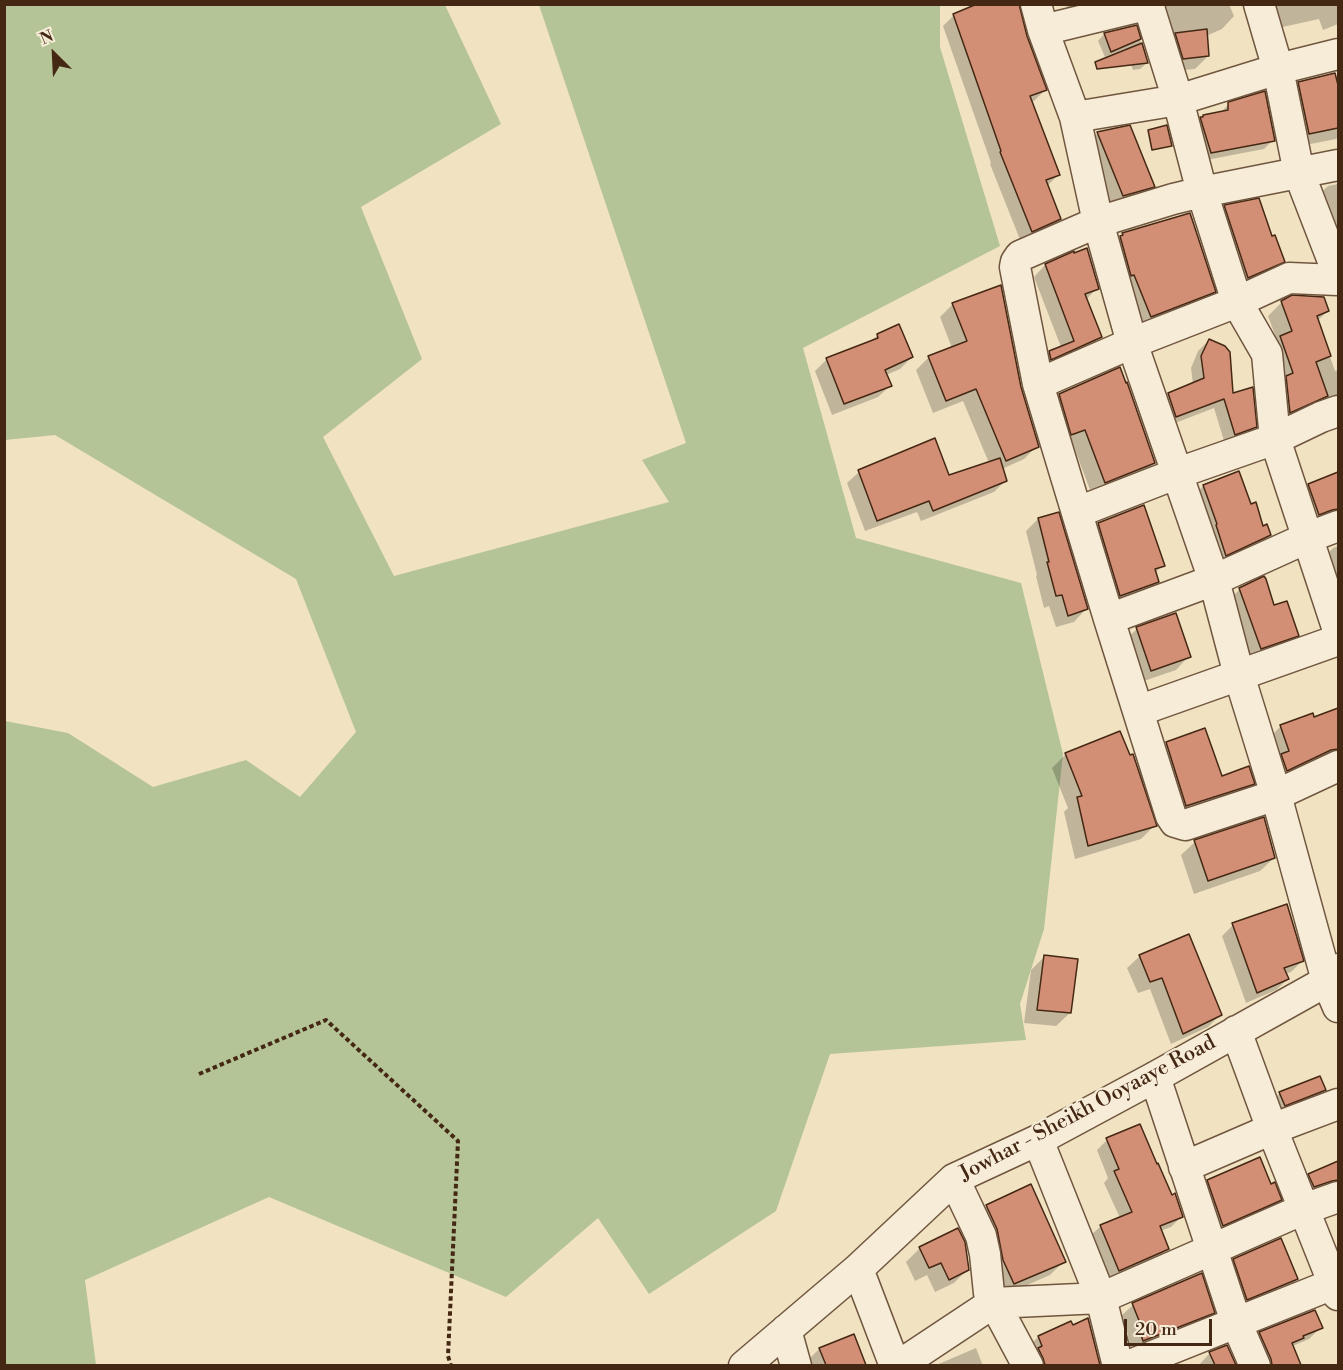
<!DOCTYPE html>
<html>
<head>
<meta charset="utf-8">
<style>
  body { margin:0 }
  #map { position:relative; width:1343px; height:1370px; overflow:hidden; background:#f1e2c1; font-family:"Libre Bodoni",serif }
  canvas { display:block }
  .frame { position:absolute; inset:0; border:6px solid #452814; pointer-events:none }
  .north { position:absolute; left:24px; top:24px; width:60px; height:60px; -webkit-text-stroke:4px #f6ecd7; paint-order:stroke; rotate:336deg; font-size:16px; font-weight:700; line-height:24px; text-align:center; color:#452814 }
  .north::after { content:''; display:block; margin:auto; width:21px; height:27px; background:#452814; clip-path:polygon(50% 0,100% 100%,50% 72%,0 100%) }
  .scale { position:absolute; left:1124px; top:1319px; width:88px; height:27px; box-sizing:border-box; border:3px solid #452814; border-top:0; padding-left:8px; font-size:18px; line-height:21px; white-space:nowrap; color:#452814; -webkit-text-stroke:4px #f6ecd7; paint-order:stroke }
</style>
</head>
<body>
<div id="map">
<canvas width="1343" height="1370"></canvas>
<div class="frame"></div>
<div class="north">N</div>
<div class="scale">20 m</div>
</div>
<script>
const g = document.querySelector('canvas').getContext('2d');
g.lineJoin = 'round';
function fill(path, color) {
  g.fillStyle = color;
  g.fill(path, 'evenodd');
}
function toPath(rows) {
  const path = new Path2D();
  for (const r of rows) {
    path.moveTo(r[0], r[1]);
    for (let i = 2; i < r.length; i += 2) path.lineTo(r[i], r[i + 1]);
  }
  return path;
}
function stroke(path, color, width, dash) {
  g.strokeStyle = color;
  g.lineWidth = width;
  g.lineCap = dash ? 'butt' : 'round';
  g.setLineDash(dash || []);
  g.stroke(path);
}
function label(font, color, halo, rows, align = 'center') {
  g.font = font + ' "Libre Bodoni",serif';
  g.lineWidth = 4.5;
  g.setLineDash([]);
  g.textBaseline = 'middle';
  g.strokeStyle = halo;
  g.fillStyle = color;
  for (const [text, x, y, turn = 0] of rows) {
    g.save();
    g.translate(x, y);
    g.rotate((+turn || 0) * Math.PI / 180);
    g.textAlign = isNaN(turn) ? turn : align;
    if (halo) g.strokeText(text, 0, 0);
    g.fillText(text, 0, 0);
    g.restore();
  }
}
const green = toPath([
  [5,4,445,5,501,124,361,207,422,359,323,437,394,576,669,502,642,460,686,443,539,5,940,5,940,47,1000,246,803,348,856,538,1021,583,1063,754,1044,929,1020,1004,1026,1040,830,1054,776,1211,649,1294,598,1218,506,1297,269,1197,85,1280,96,1365,5,1365,5,721,68,733,153,787,246,760,300,797,356,732,296,579,55,435,5,440]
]);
const shadow = toPath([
  [971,4,1018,4,1018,9,1045,90,1034,101,1031,102,1059,174,1047,186,1060,219,1048,230,1021,242,990,164,991,163,943,26,954,15,971,8],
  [1066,4,1109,4,1070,14],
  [1150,4,1229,4,1234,16,1222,29,1206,36,1208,56,1195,69,1171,71],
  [1260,4,1338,4,1338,24,1323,30,1319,19,1269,30],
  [1136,27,1147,63,1140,69,1133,70,1125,49,1105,57,1098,41,1104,34],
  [1334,74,1338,90,1338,137,1336,139,1295,147,1285,97,1299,83],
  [1229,104,1273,140,1264,149,1201,161,1192,128,1203,117,1220,113],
  [1129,127,1153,186,1139,200,1109,209,1084,147,1098,133],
  [1338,184,1338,264,1311,202,1328,186],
  [1225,207,1271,238,1283,261,1273,272,1237,287,1215,217],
  [1123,234,1214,291,1203,303,1139,328,1111,245],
  [1073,253,1097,288,1086,300,1100,337,1088,349,1039,370,1038,364,1050,352,1061,347,1034,277,1045,265],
  [1282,302,1328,311,1317,321,1335,371,1338,370,1338,417,1276,426,1266,351,1277,340,1268,316],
  [953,304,1020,388,1037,446,1024,459,1002,469,1006,480,994,492,921,521,917,512,865,531,847,483,859,472,949,477,989,463,963,401,933,413,916,370,929,357,952,348,940,317],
  [878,335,912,357,900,369,886,375,890,386,878,397,832,415,815,371,827,359,870,342],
  [1209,340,1232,395,1255,427,1244,437,1225,444,1214,408,1165,427,1158,405,1168,394,1193,384,1191,368,1198,351],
  [1060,395,1154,463,1140,476,1092,495,1072,442,1058,447,1047,408],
  [1238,473,1250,505,1262,528,1269,535,1257,547,1214,566,1192,498,1203,486],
  [1338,473,1338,531,1317,523,1295,499,1309,485],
  [1038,519,1086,609,1074,622,1056,627,1049,606,1044,608,1036,576,1037,575,1026,531],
  [1099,524,1163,565,1155,573,1158,581,1146,593,1108,607,1087,536],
  [1338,546,1338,600,1319,562,1333,548],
  [1240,589,1273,607,1297,635,1285,647,1249,660,1228,601],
  [1137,629,1189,656,1176,670,1138,683,1123,642],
  [1336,710,1338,718,1338,764,1276,781,1270,737,1281,726,1314,719],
  [1167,743,1221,778,1253,783,1239,797,1172,819,1153,757],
  [1066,754,1155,825,1141,839,1075,859,1064,812,1068,808,1052,768],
  [1195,842,1274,858,1260,871,1194,894,1181,855],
  [1233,925,1302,961,1291,972,1285,974,1288,979,1276,990,1246,1003,1222,936],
  [1045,956,1070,1013,1056,1026,1024,1023,1031,970],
  [1140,956,1220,1015,1208,1027,1171,1044,1150,989,1138,993,1127,968],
  [1324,1090,1311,1103,1271,1118,1266,1107,1280,1093],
  [1107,1140,1171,1197,1181,1217,1171,1227,1160,1231,1167,1249,1157,1259,1109,1281,1090,1236,1101,1226,1120,1218,1104,1183,1108,1178,1097,1150],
  [1338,1162,1338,1201,1295,1188,1309,1175],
  [1208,1181,1270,1186,1280,1200,1266,1213,1209,1238,1194,1195],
  [1030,1186,1064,1261,1050,1275,1000,1297,973,1220,986,1207],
  [920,1248,968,1269,954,1283,935,1292,927,1275,915,1281,906,1262],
  [1234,1260,1297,1279,1283,1293,1233,1313,1220,1274],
  [1201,1275,1213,1312,1201,1324,1132,1352,1126,1337,1128,1335,1121,1316,1133,1305],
  [1087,1320,1099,1366,1025,1366,1024,1352,1038,1337,1070,1323,1072,1327],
  [1321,1327,1309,1339,1295,1345,1292,1347,1299,1366,1257,1366,1248,1345,1260,1333],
  [853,1336,865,1366,805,1366,804,1364,819,1349],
  [1226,1347,1234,1366,1198,1366,1210,1353],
  [976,1348,983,1366,934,1366]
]);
const building = toPath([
  [977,4,1019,4,1027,36,1047,90,1030,96,1060,175,1046,180,1061,219,1032,232,1000,152,1001,151,953,14,977,4],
  [1137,25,1141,39,1111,52,1104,33,1137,25],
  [1207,29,1209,56,1183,59,1175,33,1207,29],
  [1142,43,1148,63,1097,69,1095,62,1142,43],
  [1335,73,1338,85,1338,128,1309,134,1298,82,1335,73],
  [1265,91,1275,141,1211,153,1200,117,1203,117,1203,115,1228,110,1228,102,1265,91],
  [1130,125,1155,187,1123,196,1097,132,1130,125],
  [1167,125,1172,146,1152,150,1148,130,1167,125],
  [1259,198,1272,236,1275,235,1285,262,1248,278,1224,205,1259,198],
  [1190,213,1216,292,1151,317,1134,275,1131,276,1120,236,1123,235,1122,233,1190,213],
  [1087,248,1099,289,1085,294,1102,337,1051,360,1049,351,1074,341,1045,264,1074,251,1074,253,1087,248],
  [1001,285,1021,387,1039,447,1006,461,976,389,946,401,928,356,967,341,952,303,1001,285],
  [1292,295,1324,297,1329,311,1317,316,1331,356,1316,362,1328,396,1290,413,1286,376,1293,373,1280,336,1292,331,1281,301,1292,295],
  [899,324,913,357,885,370,892,386,844,404,826,358,878,338,877,334,899,324],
  [1209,339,1225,346,1230,352,1233,393,1253,387,1257,427,1235,435,1224,399,1176,417,1168,393,1204,378,1201,356,1209,339],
  [1120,367,1126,383,1127,382,1155,463,1105,483,1085,430,1071,435,1059,394,1120,367],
  [935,438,949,475,1000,458,1007,481,933,511,929,501,877,521,858,470,935,438],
  [1239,471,1251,504,1256,502,1263,526,1267,524,1271,535,1226,556,1216,525,1217,524,1203,485,1239,471],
  [1338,472,1338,509,1332,510,1319,515,1308,484,1338,472],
  [1144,505,1165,566,1155,569,1159,582,1120,596,1098,523,1144,505],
  [1059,512,1088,609,1068,616,1062,595,1056,596,1047,562,1049,562,1038,518,1059,512],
  [1264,576,1266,579,1274,605,1287,601,1299,636,1261,649,1239,588,1264,576],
  [1176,613,1191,657,1151,671,1136,627,1176,613],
  [1338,708,1338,749,1331,750,1287,771,1281,754,1289,751,1280,725,1313,713,1314,717,1338,708],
  [1205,728,1222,776,1249,766,1255,784,1186,806,1166,742,1205,728],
  [1120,731,1130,755,1133,754,1157,826,1088,846,1077,797,1082,796,1065,753,1120,731],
  [1264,817,1275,858,1208,881,1194,840,1264,817],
  [1287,904,1304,961,1284,968,1289,979,1257,993,1232,923,1287,904],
  [1189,934,1222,1015,1183,1034,1162,978,1150,982,1139,955,1189,934],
  [1044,955,1078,959,1071,1013,1037,1010,1044,955],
  [1320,1076,1326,1090,1285,1106,1279,1092,1320,1076],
  [1140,1124,1157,1164,1158,1163,1172,1195,1175,1193,1183,1217,1160,1226,1169,1249,1119,1271,1100,1225,1132,1212,1114,1171,1119,1169,1106,1138,1140,1124],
  [1260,1157,1271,1184,1275,1182,1282,1200,1223,1226,1207,1180,1260,1157],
  [1338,1161,1338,1180,1332,1181,1314,1187,1308,1174,1338,1161],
  [1031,1184,1066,1262,1014,1284,1003,1260,997,1229,986,1205,1031,1184],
  [958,1228,965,1242,969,1270,949,1280,941,1263,929,1268,919,1247,958,1228],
  [1281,1238,1298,1279,1247,1300,1233,1259,1281,1238],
  [1202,1273,1215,1313,1143,1341,1137,1324,1140,1323,1132,1303,1202,1273],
  [1315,1310,1323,1328,1303,1336,1304,1338,1292,1343,1301,1365,1272,1365,1271,1359,1259,1332,1315,1310],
  [1088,1318,1100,1365,1045,1365,1043,1358,1038,1348,1042,1346,1038,1336,1071,1321,1073,1325,1088,1318],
  [854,1334,866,1365,826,1365,819,1348,854,1334],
  [1227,1345,1236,1365,1215,1365,1209,1352,1227,1345]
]);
const path = toPath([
  [199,1074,326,1020,458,1141,448,1356,451,1366]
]);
const minor = toPath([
  [1036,4,1043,30,1075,117,1098,222,1132,343,1214,580,1239,675,1276,795,1327,981,1338,1007],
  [1148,4,1178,100,1202,192,1237,302,1267,354,1275,439,1338,630],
  [1259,4,1278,69,1299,173,1338,274],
  [1043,30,1150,4],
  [1075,117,1178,100,1278,69,1338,54],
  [1338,165,1202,192,1173,199,1098,222,1020,256,1016,262,1015,267,1038,384,1109,619,1171,816,1175,822,1185,825,1276,795,1338,766],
  [1038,384,1132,343,1237,302,1289,278,1338,280],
  [1078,512,1178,473,1275,439,1321,417,1338,411],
  [1109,619,1214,580,1309,537,1338,526],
  [1138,711,1338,640],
  [1236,1031,1272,1129,1338,1295],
  [1155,1077,1236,1322,1255,1366],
  [1038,1140,1101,1298,1118,1366],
  [1184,1167,1272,1129,1338,1104],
  [954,1179,981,1236,985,1254,989,1293,1028,1366],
  [858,1269,895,1366],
  [786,1330,796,1366],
  [744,1366,858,1269,954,1179,1038,1140,1155,1077,1327,981,1338,969],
  [898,1366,993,1303,1101,1298,1304,1209,1338,1197],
  [1128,1366,1338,1282]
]);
const streetNames = [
  ["Jowhar - Sheikh Ooyaaye Road",1088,1109,-28]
];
fill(green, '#b4c497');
fill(shadow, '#0003');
fill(building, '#d28f75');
stroke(building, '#452814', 1.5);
stroke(minor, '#70563f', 33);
stroke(path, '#452814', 4, [4.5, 3]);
stroke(minor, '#f6ecd7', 30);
label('21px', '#452814', '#f6ecd7', streetNames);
</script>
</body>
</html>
